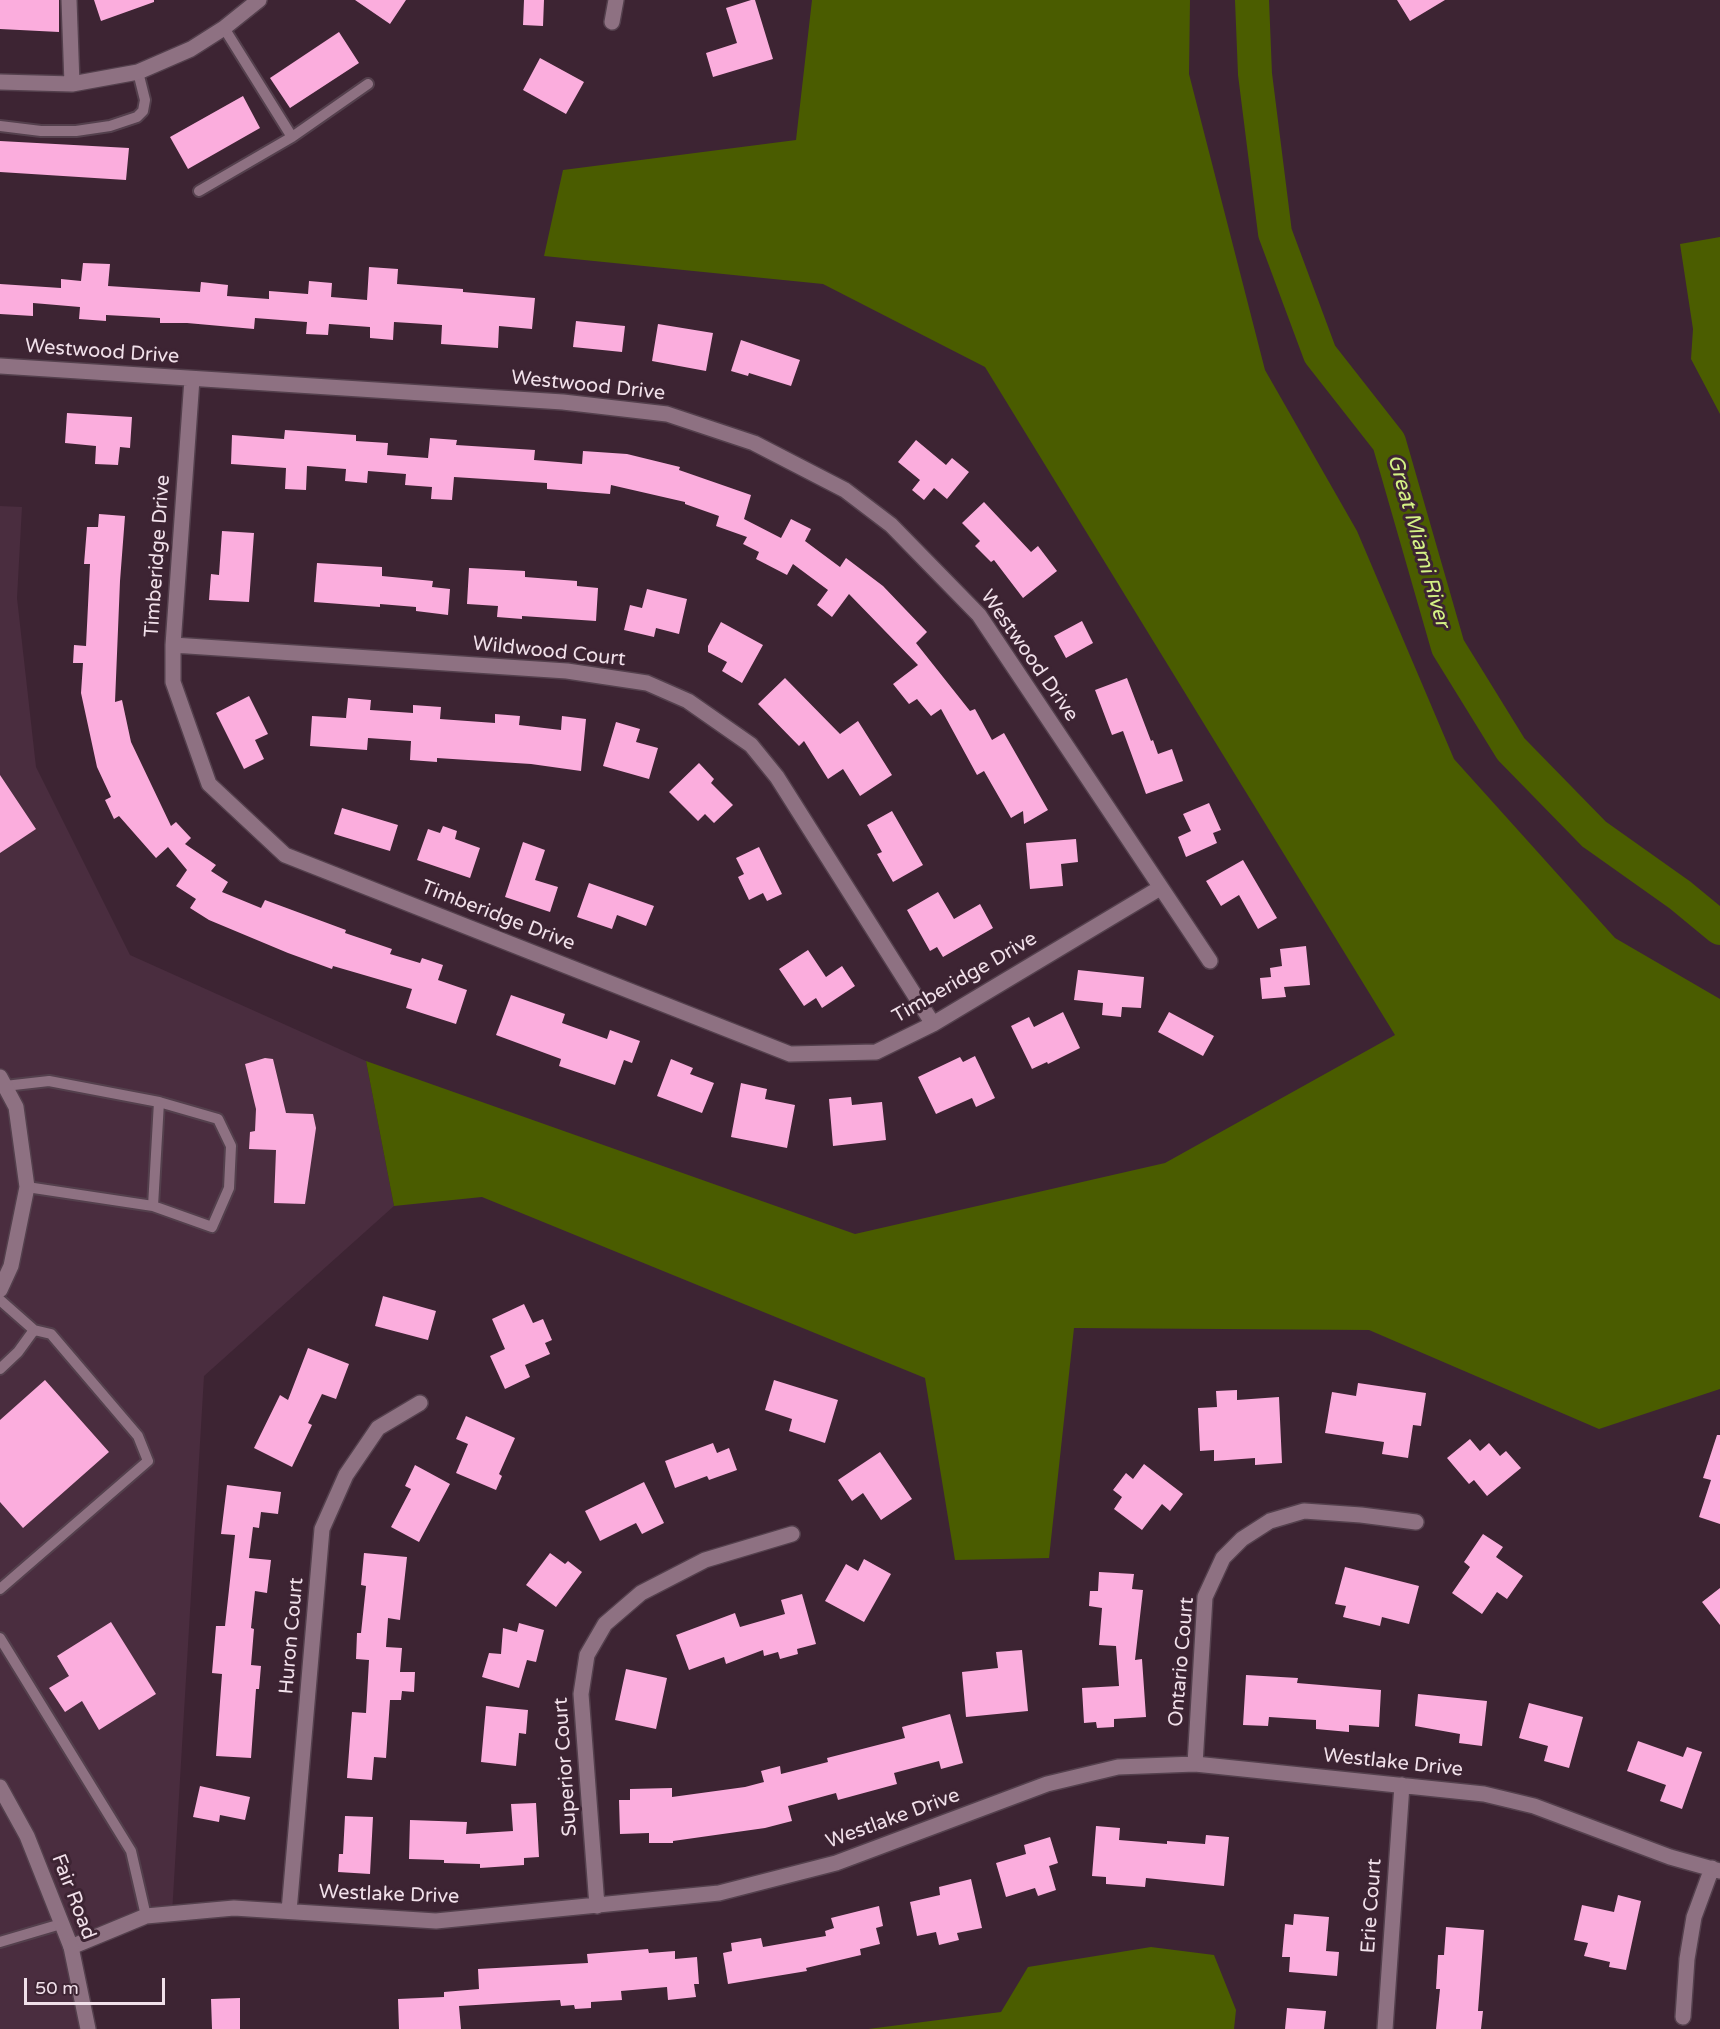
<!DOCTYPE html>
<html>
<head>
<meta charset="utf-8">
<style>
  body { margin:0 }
  #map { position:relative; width:1720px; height:2029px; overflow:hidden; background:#3d2433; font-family:"Varela Round",sans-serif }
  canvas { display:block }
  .scale { position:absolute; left:24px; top:1978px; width:141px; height:27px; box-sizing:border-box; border:3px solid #f1e0ea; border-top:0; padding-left:8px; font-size:18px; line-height:21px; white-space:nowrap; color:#f1e0ea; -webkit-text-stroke:4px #3d2433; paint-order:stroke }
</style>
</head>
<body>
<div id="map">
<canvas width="1720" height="2029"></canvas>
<div class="scale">50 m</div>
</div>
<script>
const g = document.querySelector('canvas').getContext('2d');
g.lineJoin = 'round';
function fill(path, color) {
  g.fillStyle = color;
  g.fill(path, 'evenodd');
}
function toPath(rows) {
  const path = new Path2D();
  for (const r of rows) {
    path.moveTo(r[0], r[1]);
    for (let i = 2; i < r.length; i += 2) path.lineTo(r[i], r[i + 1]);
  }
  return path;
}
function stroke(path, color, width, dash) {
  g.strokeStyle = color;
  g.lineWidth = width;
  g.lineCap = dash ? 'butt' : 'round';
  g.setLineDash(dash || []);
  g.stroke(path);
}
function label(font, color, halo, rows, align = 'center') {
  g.font = font + ' "Varela Round",sans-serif';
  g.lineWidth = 6;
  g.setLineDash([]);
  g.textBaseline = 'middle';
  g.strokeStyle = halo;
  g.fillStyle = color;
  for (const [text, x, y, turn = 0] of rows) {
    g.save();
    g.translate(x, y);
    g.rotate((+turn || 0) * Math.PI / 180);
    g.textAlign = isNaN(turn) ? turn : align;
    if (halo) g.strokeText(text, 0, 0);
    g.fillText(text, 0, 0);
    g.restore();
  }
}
const built = toPath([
  [0,506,22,507,17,598,36,767,130,955,366,1061,394,1206,204,1376,172,1914,71,1947,88,2029,0,2029]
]);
const forest = toPath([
  [812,0,1190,0,1189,74,1265,370,1357,531,1454,759,1615,938,1720,999,1720,1389,1599,1429,1369,1330,1074,1328,1049,1558,955,1560,925,1378,482,1197,394,1206,366,1061,855,1234,1165,1163,1395,1035,985,367,823,284,544,256,563,170,796,140]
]);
const water = toPath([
  [1720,237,1720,414,1691,359,1693,329,1680,244],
  [1151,1947,1214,1955,1236,2010,1234,2029,868,2029,1001,2012,1028,1967]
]);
const river = toPath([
  [1252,0,1255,74,1275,233,1320,354,1389,442,1448,647,1511,749,1594,834,1680,895,1720,928]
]);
const building = toPath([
  [0,0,59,0,59,32,0,29],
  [94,0,154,0,154,2,101,21],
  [355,0,406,0,390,24],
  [524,0,544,0,543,26,523,25],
  [751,0,755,0,773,59,713,77,706,53,737,43,726,8],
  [1397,0,1445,0,1410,21],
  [339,32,359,63,290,108,270,78],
  [540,58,584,82,566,114,523,90],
  [243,96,260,128,188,169,170,137],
  [0,141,129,148,126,180,0,172],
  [83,263,110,264,108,286,200,292,201,282,228,285,227,296,269,299,269,291,308,294,309,281,332,283,331,297,367,300,369,267,398,269,397,284,463,289,463,292,535,298,532,329,499,326,498,348,441,344,442,325,394,322,393,340,370,338,370,327,329,324,328,335,306,334,307,322,255,318,254,329,187,323,160,323,160,318,106,315,106,321,79,319,80,307,33,303,33,316,0,314,0,284,61,288,61,279,81,281],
  [576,321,625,326,622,352,573,347],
  [658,324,713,333,706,371,652,361],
  [741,340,800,360,791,386,749,373,748,376,731,371],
  [67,413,132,417,130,448,120,447,118,465,95,464,96,446,65,443],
  [285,430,356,435,356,441,388,443,387,455,428,458,430,438,457,440,456,445,535,450,534,460,582,464,583,451,627,454,680,467,679,470,751,495,744,519,781,538,791,519,811,529,805,541,840,567,846,558,883,586,927,632,916,643,970,711,975,709,992,740,1004,733,1048,810,1024,824,1023,811,1011,818,984,771,977,775,941,709,931,716,917,699,909,704,893,684,918,665,849,594,832,617,817,605,828,590,793,564,787,575,756,559,759,552,743,544,747,537,716,526,719,516,685,504,685,502,611,485,610,494,547,489,547,483,454,477,452,500,431,499,432,487,405,485,406,474,368,471,367,483,345,481,346,469,307,466,306,490,285,489,286,468,231,464,232,435,284,439],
  [916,440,946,465,952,458,969,472,947,499,934,488,924,500,912,490,920,480,898,462],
  [984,502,1031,552,1038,546,1057,571,1023,598,994,560,991,562,975,546,980,541,962,523],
  [99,514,125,516,120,581,115,702,122,700,131,742,171,826,176,822,191,838,185,844,216,865,211,871,228,882,222,892,261,908,265,900,346,930,345,933,392,949,390,954,420,963,422,958,443,965,438,980,467,990,456,1024,406,1008,412,989,333,966,332,969,288,953,209,920,190,908,196,899,176,886,187,870,168,847,156,858,119,816,114,819,105,800,111,797,97,767,81,693,83,663,73,663,74,645,86,646,90,564,84,564,87,527,98,527],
  [222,531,254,533,249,602,209,600,211,574,219,575],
  [317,563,382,567,382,576,433,581,432,587,450,589,448,615,416,611,416,607,380,604,380,607,314,602],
  [469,568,525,571,525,577,577,581,577,586,598,588,596,621,522,616,522,619,497,617,498,606,467,604],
  [647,589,687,599,679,634,656,628,654,637,624,630,630,605,642,608],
  [1082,621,1093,643,1066,658,1054,636],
  [721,622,763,645,742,683,722,671,727,662,708,652,708,646],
  [785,678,840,734,858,721,892,775,860,796,843,769,828,779,804,741,799,746,758,704],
  [1127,678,1151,741,1153,740,1158,754,1172,749,1183,781,1146,794,1123,731,1112,735,1095,690],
  [249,696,268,734,255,740,264,759,244,769,216,713],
  [348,698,371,700,370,710,413,713,413,705,441,707,440,719,495,723,495,714,520,716,519,725,561,730,562,716,586,719,581,771,531,764,437,758,437,762,410,760,411,741,368,738,367,750,310,746,312,716,346,718],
  [616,722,640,729,636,742,658,748,649,779,603,766],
  [699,763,714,779,711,783,733,805,714,823,705,814,698,821,669,792],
  [0,775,36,829,0,853],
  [1209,803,1221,830,1213,833,1217,843,1186,857,1178,837,1191,831,1183,814],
  [342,808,398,825,390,851,334,834],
  [892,811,923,865,893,882,877,854,882,852,867,825],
  [443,826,457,831,455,839,480,848,470,878,417,860,428,829,440,833],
  [1076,839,1078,862,1061,864,1063,886,1030,889,1026,843],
  [523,842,545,850,535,880,558,887,550,912,505,897],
  [759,847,782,894,767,901,763,893,749,900,738,877,744,874,736,858],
  [1243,860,1277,918,1258,929,1239,895,1221,906,1206,881],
  [589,883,654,906,646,926,617,915,612,929,577,917],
  [938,892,954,919,980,904,993,928,943,957,937,947,930,951,907,910],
  [1306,946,1310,985,1284,987,1286,997,1262,999,1260,978,1271,977,1270,968,1282,966,1280,949],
  [808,950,826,977,842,966,855,986,822,1008,816,998,804,1006,779,969],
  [1078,970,1144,977,1141,1008,1122,1007,1121,1017,1102,1015,1103,1003,1074,1000],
  [511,995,565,1014,562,1023,607,1039,610,1030,640,1041,632,1063,624,1060,615,1085,559,1066,561,1059,496,1035],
  [1063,1012,1080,1048,1048,1064,1047,1062,1032,1069,1011,1026,1029,1017,1034,1027],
  [1169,1012,1214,1036,1203,1056,1158,1032],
  [975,1056,995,1098,976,1107,972,1098,936,1114,918,1077,960,1057,963,1062],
  [265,1058,273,1059,286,1113,313,1114,316,1128,305,1204,274,1203,276,1150,249,1149,250,1132,255,1131,256,1109,245,1064],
  [671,1059,693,1068,690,1074,714,1083,702,1113,657,1096],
  [741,1083,767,1089,765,1099,795,1105,787,1148,731,1137],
  [851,1097,852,1105,882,1102,886,1140,833,1146,829,1099],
  [383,1296,436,1311,428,1340,375,1326],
  [524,1304,533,1323,543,1319,552,1340,545,1343,550,1354,525,1365,530,1377,505,1389,490,1356,505,1349,492,1319],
  [308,1348,349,1364,336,1399,322,1394,308,1423,312,1425,292,1467,254,1448,280,1395,288,1400],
  [45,1380,109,1452,23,1528,0,1502,0,1420],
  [774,1380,838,1400,825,1443,789,1431,792,1419,765,1410],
  [1358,1383,1426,1393,1421,1426,1413,1425,1408,1458,1382,1454,1384,1442,1325,1433,1332,1392,1356,1396],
  [1237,1390,1237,1400,1279,1397,1282,1463,1255,1465,1255,1458,1214,1461,1214,1450,1200,1451,1198,1408,1217,1407,1216,1391],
  [466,1416,515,1438,499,1474,502,1476,496,1490,456,1473,468,1444,456,1439],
  [1717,1435,1720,1435,1720,1524,1699,1517,1711,1480,1703,1478],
  [1470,1439,1480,1451,1489,1443,1500,1456,1506,1451,1521,1468,1487,1496,1474,1480,1469,1484,1447,1458],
  [713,1443,717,1453,729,1448,737,1470,709,1480,707,1476,675,1488,665,1461],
  [880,1452,912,1499,881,1520,863,1493,852,1501,838,1480],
  [1144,1464,1183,1494,1170,1511,1162,1504,1142,1530,1114,1509,1122,1497,1113,1490,1126,1473,1133,1479],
  [415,1465,450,1484,419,1542,391,1527,411,1489,405,1486],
  [644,1482,664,1523,642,1534,636,1523,600,1541,585,1511],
  [227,1485,281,1492,278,1514,261,1512,259,1528,253,1527,249,1558,271,1560,267,1593,255,1591,251,1628,254,1629,251,1665,261,1666,259,1689,256,1689,251,1758,216,1756,222,1674,212,1673,216,1626,225,1626,235,1535,221,1534],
  [1483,1534,1503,1547,1496,1557,1523,1576,1507,1599,1497,1592,1482,1614,1452,1593,1470,1567,1464,1562],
  [364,1553,407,1557,400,1620,388,1618,386,1647,402,1648,400,1672,415,1672,414,1692,402,1691,401,1700,390,1700,386,1758,374,1757,372,1780,347,1778,352,1712,366,1713,369,1660,356,1659,357,1633,361,1633,366,1586,361,1585],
  [550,1553,565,1564,568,1561,582,1572,556,1607,526,1585],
  [864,1559,891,1574,864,1622,825,1601,846,1564,858,1571],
  [1345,1567,1419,1586,1409,1624,1382,1617,1380,1626,1343,1617,1346,1606,1335,1604],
  [1099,1572,1134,1574,1132,1589,1143,1590,1135,1660,1142,1659,1146,1717,1114,1719,1114,1727,1097,1728,1096,1722,1084,1723,1082,1688,1119,1686,1116,1646,1099,1645,1102,1608,1089,1606,1090,1591,1098,1591],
  [1720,1588,1720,1625,1702,1602],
  [802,1594,816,1644,797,1649,798,1654,780,1659,778,1652,764,1656,763,1650,726,1664,724,1657,689,1670,676,1635,735,1613,740,1627,785,1614,781,1600],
  [111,1622,156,1694,99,1730,82,1701,65,1712,49,1688,69,1676,57,1656],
  [519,1623,544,1630,536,1662,527,1660,519,1688,482,1677,489,1653,501,1654,503,1628,517,1632],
  [1022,1650,1028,1711,966,1717,962,1672,998,1668,996,1652],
  [626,1669,667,1678,656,1729,615,1720],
  [1246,1675,1298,1678,1297,1683,1381,1690,1379,1727,1349,1725,1349,1732,1316,1729,1316,1720,1269,1717,1268,1726,1243,1725],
  [1418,1694,1487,1701,1482,1746,1459,1743,1460,1734,1415,1726],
  [1529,1703,1583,1717,1569,1768,1544,1761,1548,1746,1519,1738],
  [486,1706,528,1710,526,1734,519,1733,516,1766,481,1762],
  [950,1714,963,1763,941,1769,939,1761,894,1773,897,1784,838,1800,836,1793,788,1806,792,1821,765,1828,673,1841,673,1843,649,1843,649,1833,620,1834,619,1800,630,1800,630,1789,672,1788,672,1797,745,1787,764,1782,761,1771,780,1766,781,1774,828,1762,827,1758,905,1738,902,1727],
  [1638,1741,1683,1757,1687,1747,1702,1752,1682,1809,1660,1801,1666,1785,1627,1771],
  [200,1786,250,1797,245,1820,220,1815,219,1822,193,1817],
  [536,1803,539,1857,524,1858,524,1865,480,1868,480,1864,444,1863,444,1860,409,1859,410,1820,467,1822,466,1834,513,1831,511,1804],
  [345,1816,373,1817,370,1874,338,1872,339,1854,343,1854],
  [1096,1826,1120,1828,1119,1840,1167,1844,1167,1841,1205,1844,1206,1835,1229,1837,1224,1886,1146,1878,1145,1887,1106,1884,1106,1877,1092,1876],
  [1050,1837,1058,1863,1049,1866,1056,1890,1038,1896,1035,1888,1006,1897,996,1863,1026,1854,1024,1845],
  [971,1879,982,1928,957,1933,959,1940,939,1945,936,1932,917,1936,910,1902,940,1895,939,1887],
  [1618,1895,1641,1901,1626,1970,1609,1967,1610,1962,1584,1956,1588,1943,1574,1940,1582,1905,1614,1912],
  [879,1906,883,1926,876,1928,880,1944,860,1949,861,1955,806,1968,807,1971,728,1984,723,1953,732,1951,731,1943,761,1938,763,1947,826,1936,825,1931,834,1928,831,1918],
  [1294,1914,1329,1917,1326,1951,1339,1952,1337,1976,1289,1972,1290,1957,1282,1957,1285,1924,1293,1925],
  [1446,1927,1484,1930,1478,2011,1483,2011,1481,2029,1436,2029,1440,1989,1436,1989,1438,1955,1444,1955],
  [648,1949,649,1953,675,1951,675,1959,697,1957,699,1984,694,1984,696,1997,668,2000,667,1987,621,1991,622,2000,591,2002,591,2008,575,2009,574,2005,561,2006,560,2000,459,2006,461,2029,399,2029,398,1999,444,1997,444,1992,479,1989,478,1969,588,1963,587,1954],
  [240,1998,240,2029,212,2029,211,1999],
  [1287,2008,1326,2011,1324,2029,1285,2029]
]);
const service = toPath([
  [224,28,292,137],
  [0,126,41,131,76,131,110,126,137,117,143,111,145,100,138,72],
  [199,191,292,137,368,84],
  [5,1086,49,1081,159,1102,153,1206,27,1187],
  [153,1206,212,1227,229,1188,231,1146,218,1119,159,1102],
  [0,1300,34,1330,18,1352,0,1369],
  [0,1589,148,1461,138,1436,51,1334,34,1330],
  [0,1638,131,1851,146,1916],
  [0,1942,61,1924]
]);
const minor = toPath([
  [69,0,72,84],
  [612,22,616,0],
  [0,82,72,84,138,72,191,49,224,28,259,0],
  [0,366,563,402,667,414,754,443,845,490,891,525,979,615,1210,961],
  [192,379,173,645,173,682,209,784,285,855,790,1054,876,1052,933,1024,1160,888],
  [173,645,567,671,647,683,688,701,751,745,777,777,933,1024],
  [0,1077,16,1107,27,1187,11,1266,0,1290],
  [1195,1764,1205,1597,1223,1558,1242,1539,1270,1521,1304,1511,1361,1515,1416,1522],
  [597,1906,581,1694,587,1655,605,1624,641,1593,705,1560,792,1534],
  [289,1911,322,1529,346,1475,378,1428,420,1403],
  [71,1947,146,1916,234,1908,436,1921,719,1893,836,1863,1047,1784,1118,1767,1195,1764,1484,1794,1534,1806,1670,1857,1720,1871],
  [1683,2017,1687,1959,1694,1917,1712,1868],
  [1385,2029,1402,1785]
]);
const secondary = toPath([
  [0,1787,27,1836,71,1947,88,2029]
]);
const streetNames = [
  ["Westwood Drive",102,352,4],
  ["Westwood Drive",588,386,6],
  ["Timberidge Drive",158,556,-86],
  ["Wildwood Court",549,652,6],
  ["Westwood Drive",1029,656,55],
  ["Timberidge Drive",498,916,21],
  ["Timberidge Drive",965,978,-30],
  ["Huron Court",292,1636,-85],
  ["Ontario Court",1182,1662,-85],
  ["Westlake Drive",1393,1763,6],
  ["Superior Court",566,1767,-94],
  ["Westlake Drive",893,1819,-20],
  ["Westlake Drive",389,1895,2],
  ["Fair Road",73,1897,69],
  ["Erie Court",1372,1906,-86]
];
const waterNames = [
  ["Great Miami River",1418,541,74]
];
fill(built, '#4a2d3f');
fill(forest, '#4a5c00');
fill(water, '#4b5d00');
stroke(river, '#4b5d00', 34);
fill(building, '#fbaddd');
stroke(service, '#54404d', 14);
stroke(minor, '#54404d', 18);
stroke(secondary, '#54404d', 18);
stroke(service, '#8e7182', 10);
stroke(minor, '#8e7182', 15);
stroke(secondary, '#8e7182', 15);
label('20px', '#f1e0ea', '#3d2433', streetNames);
label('italic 21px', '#d4f285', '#3d2433', waterNames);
</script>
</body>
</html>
